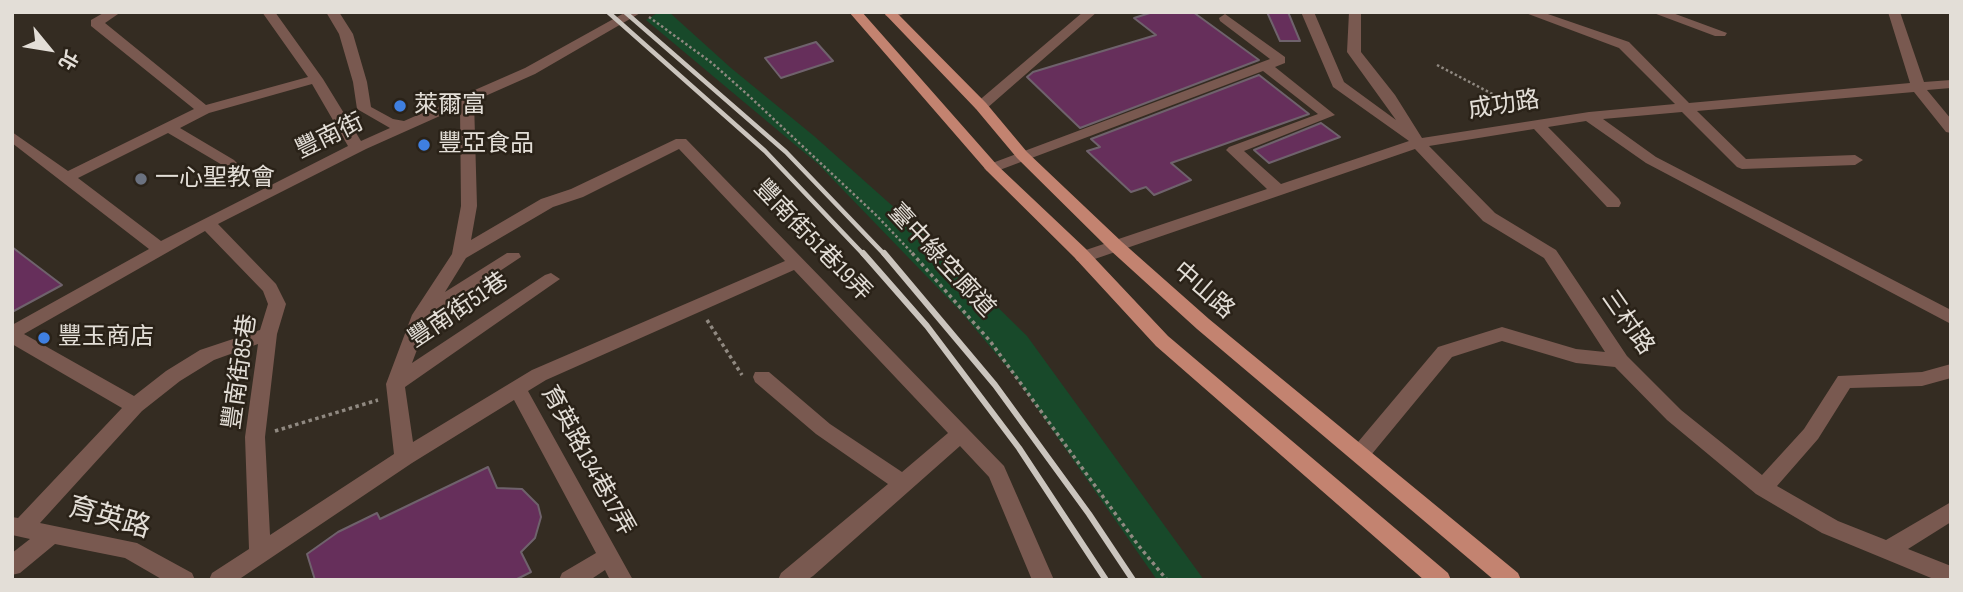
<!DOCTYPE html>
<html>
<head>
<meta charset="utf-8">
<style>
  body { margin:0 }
  #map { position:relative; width:1963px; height:592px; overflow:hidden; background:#342c22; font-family:"Sofia Sans Condensed","Noto Sans TC",sans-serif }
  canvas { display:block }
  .frame { position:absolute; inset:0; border:14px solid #e3ded7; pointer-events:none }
  .north { position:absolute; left:14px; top:14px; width:70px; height:70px; -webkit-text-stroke:5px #2a2218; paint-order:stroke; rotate:120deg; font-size:19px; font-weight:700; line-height:28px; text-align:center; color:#e3ded7 }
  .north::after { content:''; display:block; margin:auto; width:24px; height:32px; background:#e3ded7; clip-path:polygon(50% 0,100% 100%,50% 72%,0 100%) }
</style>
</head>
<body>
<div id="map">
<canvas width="1963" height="592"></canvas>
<div class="frame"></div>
<div class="north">北</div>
</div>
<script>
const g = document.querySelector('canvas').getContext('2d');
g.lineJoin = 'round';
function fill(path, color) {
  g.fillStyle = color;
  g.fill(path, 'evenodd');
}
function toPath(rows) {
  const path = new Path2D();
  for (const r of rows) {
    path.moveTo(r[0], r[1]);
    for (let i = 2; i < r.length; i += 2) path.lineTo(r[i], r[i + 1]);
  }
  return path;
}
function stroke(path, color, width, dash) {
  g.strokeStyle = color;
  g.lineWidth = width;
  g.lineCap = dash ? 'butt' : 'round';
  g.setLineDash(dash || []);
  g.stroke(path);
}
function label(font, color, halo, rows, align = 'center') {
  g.font = font + ' "Sofia Sans Condensed","Noto Sans TC",sans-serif';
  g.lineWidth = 5;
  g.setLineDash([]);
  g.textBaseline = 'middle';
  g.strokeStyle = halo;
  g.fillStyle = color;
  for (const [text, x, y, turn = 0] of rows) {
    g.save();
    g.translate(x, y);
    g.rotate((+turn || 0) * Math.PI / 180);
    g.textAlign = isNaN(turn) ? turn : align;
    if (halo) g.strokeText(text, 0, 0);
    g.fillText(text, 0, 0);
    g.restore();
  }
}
const green = toPath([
  [659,12,669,12,731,68,814,136,915,226,1027,336,1204,580,1157,580,1016,378,962,313,818,164,646,20]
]);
const building = toPath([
  [1153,12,1193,12,1259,60,1080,128,1027,77,1033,72,1156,35,1134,18,1153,12],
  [1267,12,1288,12,1300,41,1280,41,1267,12],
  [816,42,833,61,781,78,765,58,816,42],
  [1259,75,1309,114,1171,163,1191,180,1154,195,1146,187,1131,192,1087,151,1100,147,1091,139,1259,75],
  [1321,123,1340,137,1269,163,1254,150,1321,123],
  [12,247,62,285,12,312,12,247],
  [488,467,497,488,522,489,538,505,541,517,535,538,521,552,531,572,515,580,315,580,307,554,338,532,377,513,380,519,488,467]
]);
const pathFar1 = toPath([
  [649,17,712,63,748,95,877,216,914,255],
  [1437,65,1525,111]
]);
const path = toPath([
  [912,253,990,341,1138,545,1167,580],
  [707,320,742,375],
  [275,431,378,400]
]);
const minor = toPath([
  [105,12,121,12,105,23,206,105,308,77,262,12,275,12,323,79,361,141,390,128,357,109,353,82,339,34,326,12,339,12,353,34,367,82,371,107,393,119,404,121,525,68,626,12,642,12,535,74,474,101,477,206,471,240,541,199,571,189,676,139,686,139,1004,466,1054,580,1032,580,989,477,960,446,813,576,807,580,778,580,781,573,888,484,816,434,755,382,753,377,755,372,769,372,830,424,902,472,948,433,794,270,546,380,528,391,633,580,610,580,605,570,590,580,559,580,562,573,596,553,514,400,412,463,238,580,209,580,212,573,249,549,245,437,258,344,214,360,180,381,142,411,40,523,137,543,192,573,195,580,163,580,125,558,55,544,20,573,12,575,12,553,30,539,12,535,12,517,18,518,122,408,12,344,12,325,149,249,12,143,12,132,68,171,194,109,91,26,91,20,105,12],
  [312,84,348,146,161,241,78,178,168,133,224,166,234,166,237,163,234,160,180,128,209,113,312,84],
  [460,107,461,206,452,254,412,315,386,384,394,454,270,535,265,437,277,334,286,304,276,284,218,224,366,149,460,107],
  [679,149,785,261,532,370,413,442,405,387,560,279,551,273,545,275,412,363,429,318,521,257,519,253,507,253,445,292,466,258,553,207,583,197,679,149],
  [205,231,263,291,268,304,260,330,200,350,166,371,134,396,24,334,205,231],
  [887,12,908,12,891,19,885,15,887,12],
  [1083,12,1097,12,986,109,976,109,974,106,976,103,1083,12],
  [1301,12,1314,12,1344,82,1396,120,1347,52,1349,12,1361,12,1361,52,1395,95,1422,138,1589,112,1675,104,1619,48,1523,12,1542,12,1629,42,1689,103,1910,83,1888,12,1900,12,1924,82,1951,80,1951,88,1927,90,1951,119,1951,133,1946,132,1914,92,1697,111,1746,159,1855,155,1863,160,1855,165,1742,169,1737,167,1682,112,1603,119,1656,157,1951,310,1951,324,1646,163,1586,121,1548,127,1619,199,1621,203,1619,207,1607,207,1534,129,1429,146,1495,213,1556,250,1627,356,1681,410,1762,475,1804,429,1838,376,1922,372,1951,364,1951,378,1922,386,1850,388,1818,439,1777,486,1838,521,1886,540,1951,502,1951,522,1908,549,1951,566,1951,580,1936,580,1822,533,1756,494,1667,420,1615,367,1576,363,1502,341,1452,357,1367,460,1360,462,1353,460,1350,454,1353,448,1438,347,1502,327,1576,349,1605,352,1544,258,1483,221,1415,149,1089,261,1077,261,1075,257,1077,253,1267,189,1226,150,1229,147,1318,114,1263,71,997,171,987,171,984,168,987,165,1270,59,1220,21,1219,18,1225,14,1285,57,1285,63,1275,67,1335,115,1244,151,1281,184,1409,141,1333,87,1301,12],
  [1651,12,1670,12,1727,33,1725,36,1715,36,1651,12]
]);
const major = toPath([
  [849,12,862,12,997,165,1086,249,1168,336,1448,573,1451,580,1424,580,1156,346,1074,257,987,171,849,12],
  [883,12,896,12,986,103,1027,152,1122,242,1209,319,1518,573,1521,580,1494,580,1197,329,1110,250,1017,158,976,109,883,12]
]);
const railFar1 = toPath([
  [608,12,765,151,864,255],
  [625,12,786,152,885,255]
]);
const rail = toPath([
  [863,253,927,326,1019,448,1106,580],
  [884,253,995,385,1089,514,1133,580]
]);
const markers = [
  [400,106,7,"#3f7fe0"],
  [424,145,7,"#3f7fe0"],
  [141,179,7,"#6b7280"],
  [44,338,7,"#3f7fe0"]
];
const poiNames = [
  ["萊爾富",414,106],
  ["豐亞食品",438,145],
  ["一心聖教會",155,179],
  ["豐玉商店",58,338]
];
const streetNames = [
  ["成功路",1504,106,-9],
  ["豐南街",330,137,-26],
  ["豐南街51巷19弄",812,241,46],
  ["臺中綠空廊道",941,261,47],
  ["中山路",1203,291,41],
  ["豐南街51巷",459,311,-34],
  ["三村路",1627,323,55],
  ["豐南街85巷",241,372,-82],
  ["育英路134巷17弄",587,461,61]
];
const nearStreetnames = [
  ["育英路",109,519,16]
];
fill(green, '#18492a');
fill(building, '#662f5b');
stroke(building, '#6f626c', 2);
stroke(pathFar1, '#908981', 2.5, [2.5, 2.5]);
stroke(path, '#908981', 3.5, [3.5, 3.5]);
fill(minor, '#795950');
fill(major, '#c38370');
stroke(railFar1, '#cbc5be', 4.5);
stroke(rail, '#cbc5be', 6);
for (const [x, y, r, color] of markers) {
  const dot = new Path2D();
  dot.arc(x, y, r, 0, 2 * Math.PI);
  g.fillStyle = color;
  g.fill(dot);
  stroke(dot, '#2a2218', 2.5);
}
label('24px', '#e3ded7', '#2a2218', poiNames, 'left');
label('24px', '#e3ded7', '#2a2218', streetNames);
label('28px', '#e3ded7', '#2a2218', nearStreetnames);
</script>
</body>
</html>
